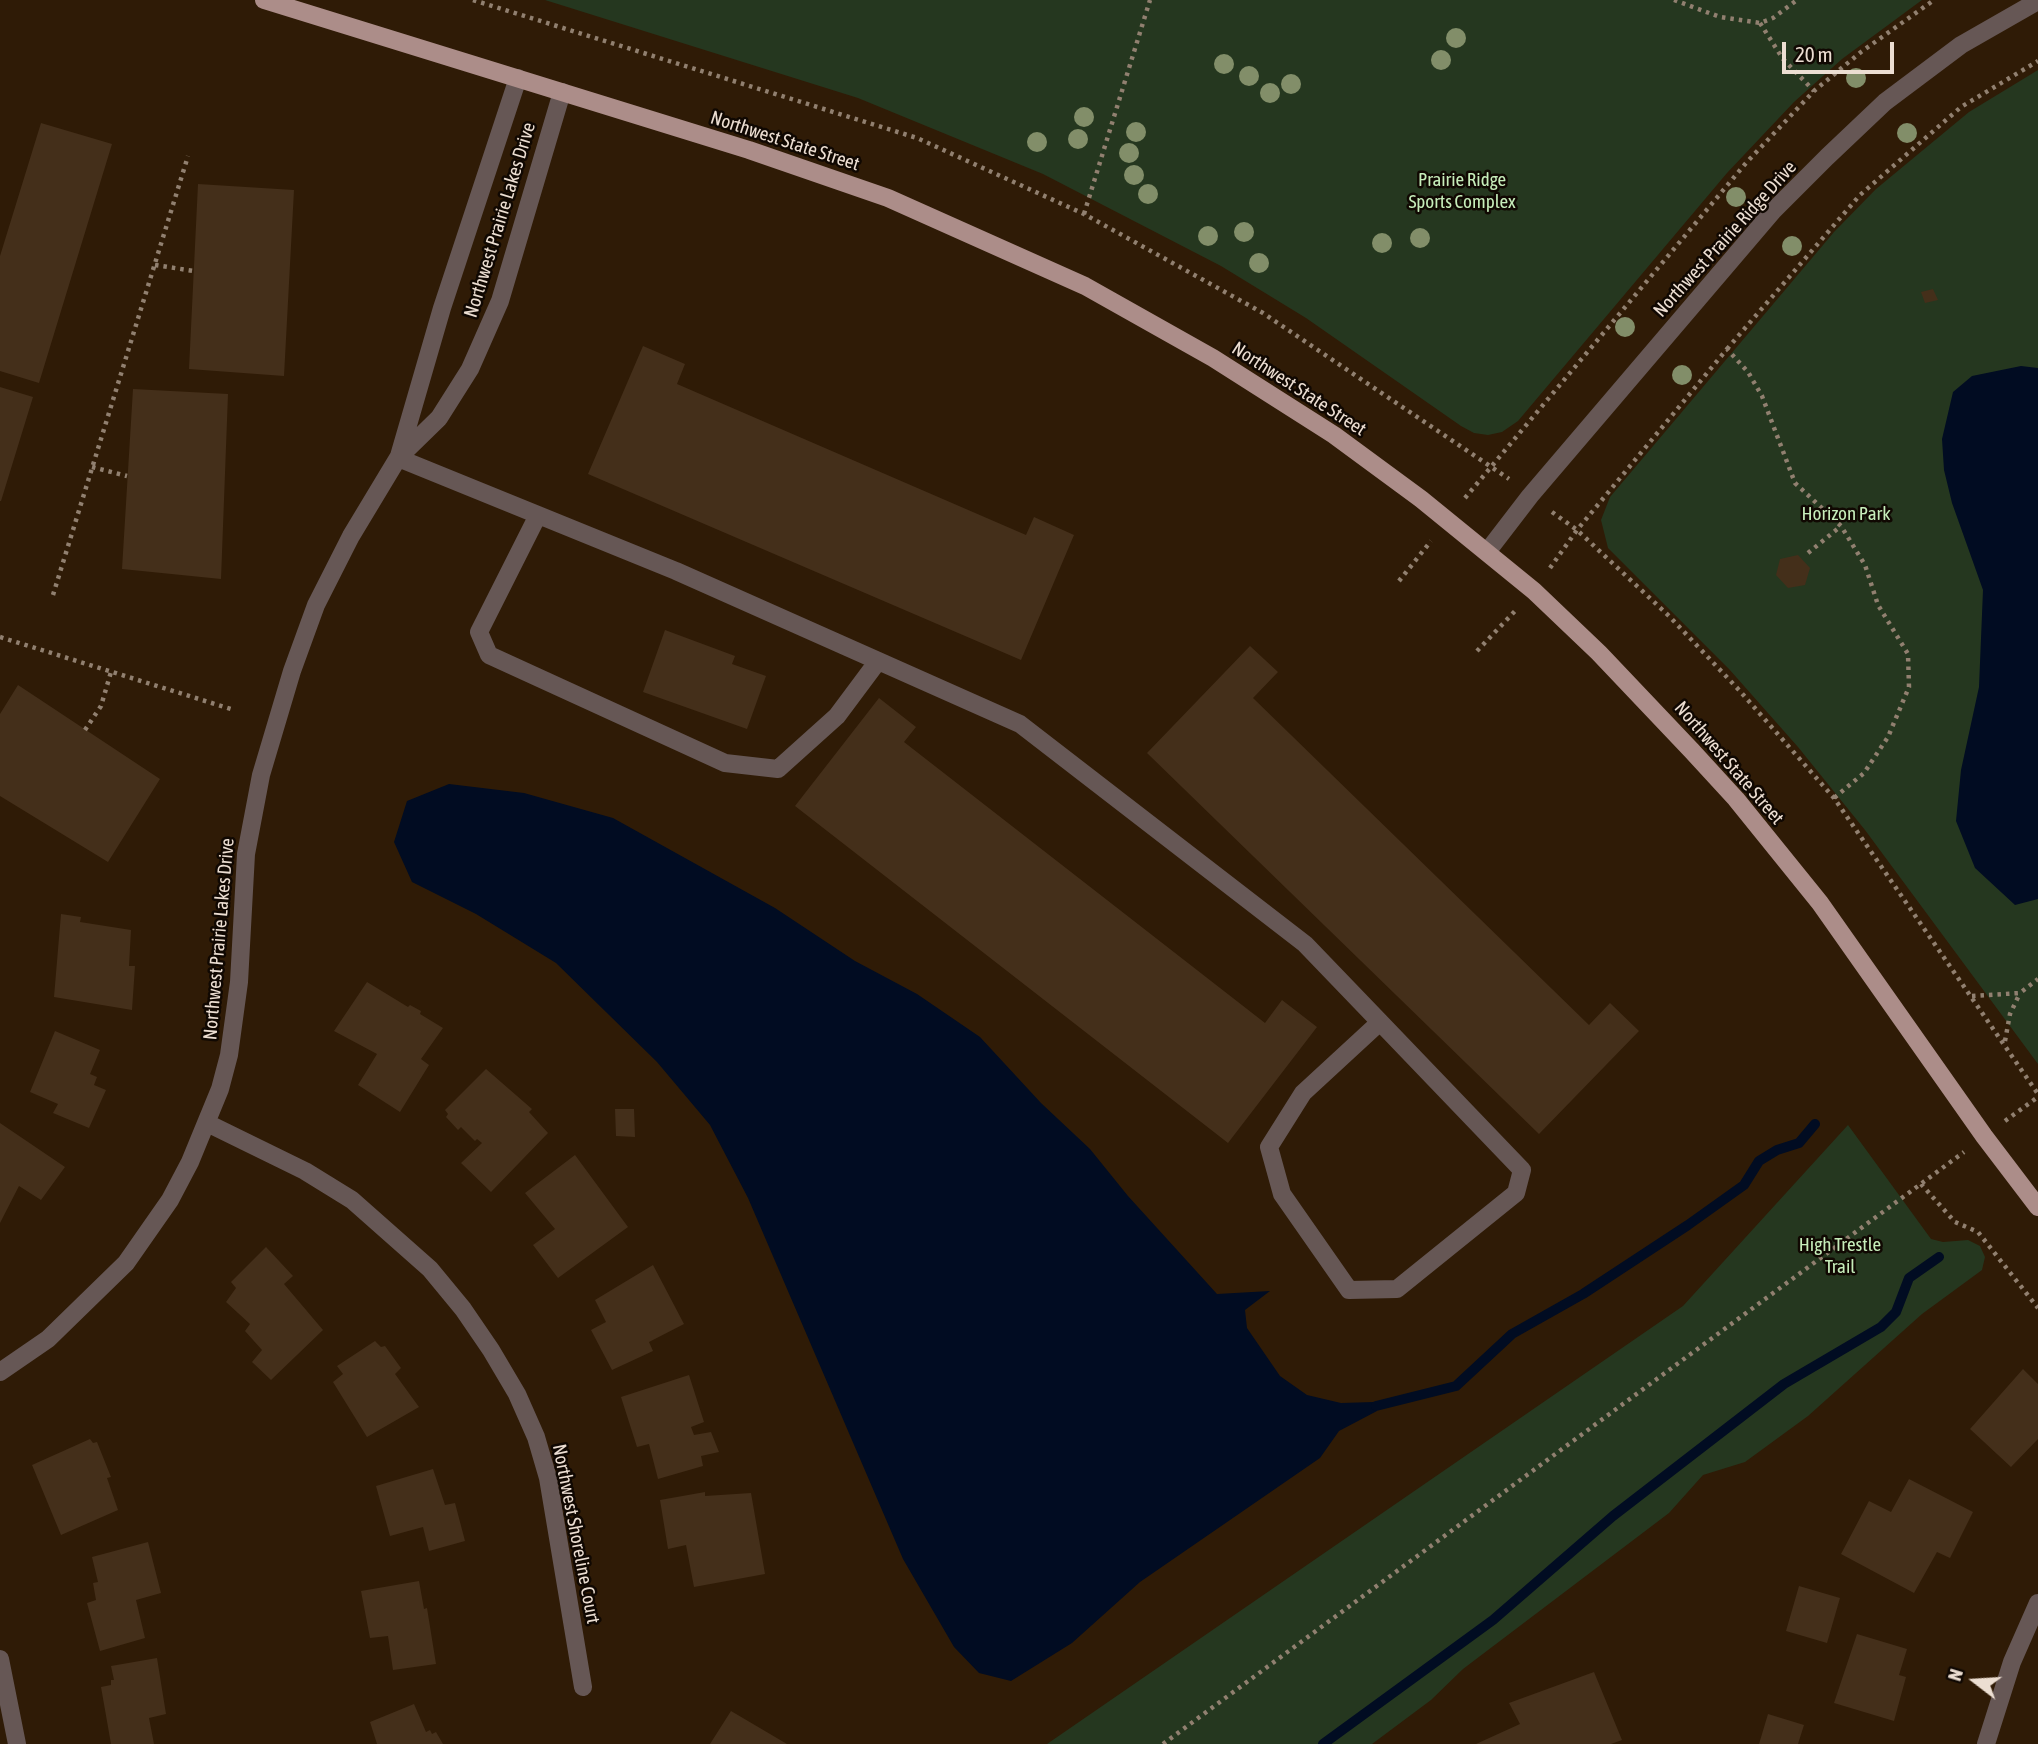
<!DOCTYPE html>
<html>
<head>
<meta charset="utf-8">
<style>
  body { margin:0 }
  #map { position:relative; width:2038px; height:1744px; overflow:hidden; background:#2f1b06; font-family:"Asap Condensed",sans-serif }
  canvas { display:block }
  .north { position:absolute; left:1940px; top:1646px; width:70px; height:70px; -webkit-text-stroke:5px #100802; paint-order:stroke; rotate:287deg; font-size:19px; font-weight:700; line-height:28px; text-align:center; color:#ecded2 }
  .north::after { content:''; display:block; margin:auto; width:24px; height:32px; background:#ecded2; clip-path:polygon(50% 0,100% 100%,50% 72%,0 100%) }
  .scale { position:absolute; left:1782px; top:42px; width:112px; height:32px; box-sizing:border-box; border:4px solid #ecded2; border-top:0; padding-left:9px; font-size:21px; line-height:24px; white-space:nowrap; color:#ecded2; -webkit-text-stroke:5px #100802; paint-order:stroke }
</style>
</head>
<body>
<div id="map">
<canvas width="2038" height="1744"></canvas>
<div class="north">N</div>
<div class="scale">20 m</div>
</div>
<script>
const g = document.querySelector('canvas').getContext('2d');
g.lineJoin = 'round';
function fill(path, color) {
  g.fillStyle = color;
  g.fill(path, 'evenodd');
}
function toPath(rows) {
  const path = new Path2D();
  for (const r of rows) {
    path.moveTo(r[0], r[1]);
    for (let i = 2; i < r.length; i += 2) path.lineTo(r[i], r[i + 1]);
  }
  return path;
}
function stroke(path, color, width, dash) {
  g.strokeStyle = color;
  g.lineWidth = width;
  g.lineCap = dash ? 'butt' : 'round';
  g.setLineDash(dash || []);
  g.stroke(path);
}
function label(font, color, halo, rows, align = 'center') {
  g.font = font + ' "Asap Condensed",sans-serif';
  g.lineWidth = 5;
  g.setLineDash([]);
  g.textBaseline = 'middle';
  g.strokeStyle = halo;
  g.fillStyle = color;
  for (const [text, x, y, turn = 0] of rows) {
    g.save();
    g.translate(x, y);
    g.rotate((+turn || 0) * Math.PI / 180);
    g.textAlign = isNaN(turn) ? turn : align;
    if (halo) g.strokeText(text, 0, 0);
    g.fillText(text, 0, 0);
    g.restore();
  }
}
const green = toPath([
  [545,0,1922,0,1842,59,1794,102,1727,173,1518,421,1502,432,1488,435,1474,433,1461,426,1306,318,1221,266,1043,174,858,98],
  [2038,70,2038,1064,1865,830,1798,747,1729,669,1608,548,1601,520,1610,497,1834,232,1876,189,1969,112],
  [1848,1125,1931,1239,1943,1242,1968,1240,1980,1246,1985,1257,1982,1270,1922,1314,1808,1416,1745,1462,1703,1475,1669,1513,1463,1669,1431,1700,1372,1744,1047,1744,1683,1306]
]);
const water = toPath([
  [2021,366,2038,368,2038,899,2015,905,1975,868,1956,821,1961,770,1979,687,1983,590,1952,503,1944,470,1942,439,1953,392,1972,376],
  [449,784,524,793,613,818,775,908,855,961,917,994,980,1037,1041,1103,1090,1149,1128,1196,1217,1294,1270,1291,1245,1310,1247,1328,1280,1376,1307,1395,1341,1403,1374,1402,1377,1411,1339,1431,1320,1458,1140,1582,1072,1643,1011,1681,979,1673,954,1647,903,1559,748,1198,710,1125,657,1062,556,963,476,914,412,882,394,842,407,801]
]);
const stream = toPath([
  [1376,1406,1456,1386,1512,1334,1583,1294,1688,1225,1744,1185,1759,1161,1777,1150,1799,1143,1815,1124],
  [1323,1744,1493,1620,1613,1516,1784,1384,1881,1327,1896,1312,1909,1278,1939,1257]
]);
const building = toPath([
  [41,123,112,144,39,383,0,371,0,256],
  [198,184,294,190,284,376,189,369],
  [1933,289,1938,300,1925,303,1921,292],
  [643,346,685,364,677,384,1026,535,1034,517,1074,535,1021,660,588,474],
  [0,387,33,397,1,501,0,501],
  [133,389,228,394,221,579,122,569],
  [1798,555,1810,568,1805,585,1788,588,1776,575,1780,559],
  [665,630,735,656,732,664,766,676,747,729,643,692],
  [1250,646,1278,672,1253,698,1589,1025,1610,1003,1639,1031,1539,1134,1147,753],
  [18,685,160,779,108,862,0,796,0,714],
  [879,698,916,727,904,742,1265,1023,1282,1000,1317,1027,1228,1143,795,806],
  [61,914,81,917,80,922,131,930,129,966,135,966,132,1010,54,997],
  [367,982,408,1007,410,1005,421,1011,420,1014,443,1028,421,1059,429,1065,400,1112,358,1085,377,1054,334,1031],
  [55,1031,100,1050,90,1074,97,1077,94,1085,106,1090,89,1128,53,1113,58,1104,30,1092],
  [486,1069,532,1109,529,1112,548,1133,491,1192,461,1163,482,1143,477,1139,475,1141,461,1127,458,1130,446,1117,448,1114,445,1110],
  [615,1109,634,1109,635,1137,616,1136],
  [0,1123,65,1167,41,1200,19,1186,0,1223],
  [575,1155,628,1227,558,1278,533,1245,555,1229,525,1193],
  [266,1247,293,1276,284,1284,323,1330,271,1380,252,1362,262,1350,245,1331,250,1324,226,1302,236,1288,231,1282],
  [653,1265,684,1324,649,1342,653,1351,612,1370,591,1330,606,1322,595,1300],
  [375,1341,381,1347,385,1346,401,1368,395,1374,419,1407,367,1437,333,1382,343,1374,337,1366],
  [2023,1369,2038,1384,2038,1439,2011,1467,1970,1429],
  [689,1375,704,1422,691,1427,694,1435,711,1432,719,1452,701,1456,703,1466,658,1479,649,1444,637,1447,621,1397],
  [90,1439,93,1443,97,1442,111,1477,107,1478,118,1510,61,1535,32,1465],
  [433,1469,445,1505,455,1503,465,1541,429,1551,423,1527,390,1536,376,1486],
  [1909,1479,1973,1512,1950,1558,1937,1552,1914,1593,1841,1554,1869,1501,1891,1512],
  [705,1492,705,1496,751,1493,765,1574,694,1587,686,1545,668,1549,660,1500],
  [148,1542,161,1593,136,1600,145,1638,100,1651,87,1603,96,1600,93,1583,98,1582,92,1557],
  [419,1581,424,1609,427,1608,436,1664,393,1670,388,1636,370,1638,361,1591],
  [1799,1586,1840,1598,1827,1643,1786,1631],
  [1857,1634,1907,1649,1899,1675,1906,1677,1894,1721,1834,1703],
  [157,1658,166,1714,149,1718,154,1744,111,1744,101,1687,111,1685,111,1680,114,1680,111,1666],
  [1594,1672,1622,1740,1611,1744,1476,1744,1520,1724,1509,1703],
  [414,1704,426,1732,430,1730,432,1734,436,1732,443,1744,377,1744,370,1722],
  [731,1711,787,1744,710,1744],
  [1768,1714,1804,1725,1798,1744,1759,1744]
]);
const path = toPath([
  [473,0,917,138,1084,214,1263,313,1509,479],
  [1674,0,1720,17,1760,23,1773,18,1797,0],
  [1760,23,1783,59,1814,91],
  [1084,214,1150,0],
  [155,265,194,271],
  [1727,349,1860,195,1961,107,2038,61],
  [92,467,127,476],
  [1465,498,1746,163,1814,91,1861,52,1934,0],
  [1552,512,1577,530,1669,616,1739,690,1834,798,2038,1094],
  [1808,553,1841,526],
  [1550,568,1577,530,1727,349,1748,372,1762,396,1795,483,1841,526,1865,565,1878,605,1908,654,1909,687,1888,737,1864,773,1834,798],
  [1399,581,1431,541],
  [53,595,188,156],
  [0,637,231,709],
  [1477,651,1516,610],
  [85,730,101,706,111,672],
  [1972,996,2020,993,2038,979],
  [2005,1041,2010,1014,2020,993],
  [2005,1121,2038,1097],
  [1921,1184,1955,1222,1978,1232,2038,1308],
  [1163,1744,1964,1152]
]);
const minor = toPath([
  [399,456,442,308,518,78],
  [398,458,676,571,1020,724,1305,944,1380,1022,1522,1170,1516,1193,1397,1289,1349,1290,1282,1194,1269,1147,1303,1093,1380,1022],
  [538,515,479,632,489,655,725,763,778,769,837,716,878,661],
  [1487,552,1530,496,1773,211,1827,157,1885,102,1961,45,2038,1],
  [207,1123,305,1171,352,1200,430,1269,463,1309,491,1350,517,1394,536,1437,548,1478,583,1687],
  [0,1372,48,1339,126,1263,170,1200,190,1162,220,1089,229,1055,239,982,246,854,261,775,292,671,316,605,351,536,398,458,439,418,470,369,500,301,562,92],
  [0,1659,17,1744],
  [1986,1744,2012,1662,2038,1603]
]);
const major = toPath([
  [264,0,749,150,888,198,1085,286,1213,358,1334,435,1421,499,1534,591,1599,653,1692,751,1736,799,1820,903,1984,1136,2038,1207]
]);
const trees = [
  [1456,38],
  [1441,60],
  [1224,64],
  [1249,76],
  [1856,78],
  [1291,84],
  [1270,93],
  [1084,117],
  [1136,132],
  [1907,133],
  [1078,139],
  [1037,142],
  [1129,153],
  [1134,175],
  [1148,194],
  [1736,197],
  [1244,232],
  [1208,236],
  [1420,238],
  [1382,243],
  [1792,246],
  [1259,263],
  [1625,327],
  [1682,375]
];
const streetNames = [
  ["Northwest State Street",785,141,18],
  ["Northwest Prairie Lakes Drive",500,220,-73],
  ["Northwest Prairie Ridge Drive",1725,239,-48],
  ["Northwest State Street",1299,389,33],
  ["Northwest State Street",1729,763,49],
  ["Northwest Prairie Lakes Drive",219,939,-85],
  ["Northwest Shoreline Court",576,1534,79]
];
const parkNames = [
  ["Prairie Ridge",1462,180],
  ["Sports Complex",1462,202],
  ["Horizon Park",1846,514],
  ["High Trestle",1840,1245],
  ["Trail",1840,1267]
];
fill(green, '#25371f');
fill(water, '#010c22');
stroke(stream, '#010c22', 10);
fill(building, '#442f1a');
stroke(path, '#918070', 4.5, [3.5, 5]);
stroke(minor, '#665755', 18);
stroke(major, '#ac8d89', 18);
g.fillStyle = '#828e69';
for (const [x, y] of trees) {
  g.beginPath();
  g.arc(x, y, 10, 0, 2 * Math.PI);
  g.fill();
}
label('19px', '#ecded2', '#100802', streetNames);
label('19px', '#c6edba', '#100802', parkNames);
</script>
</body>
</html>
